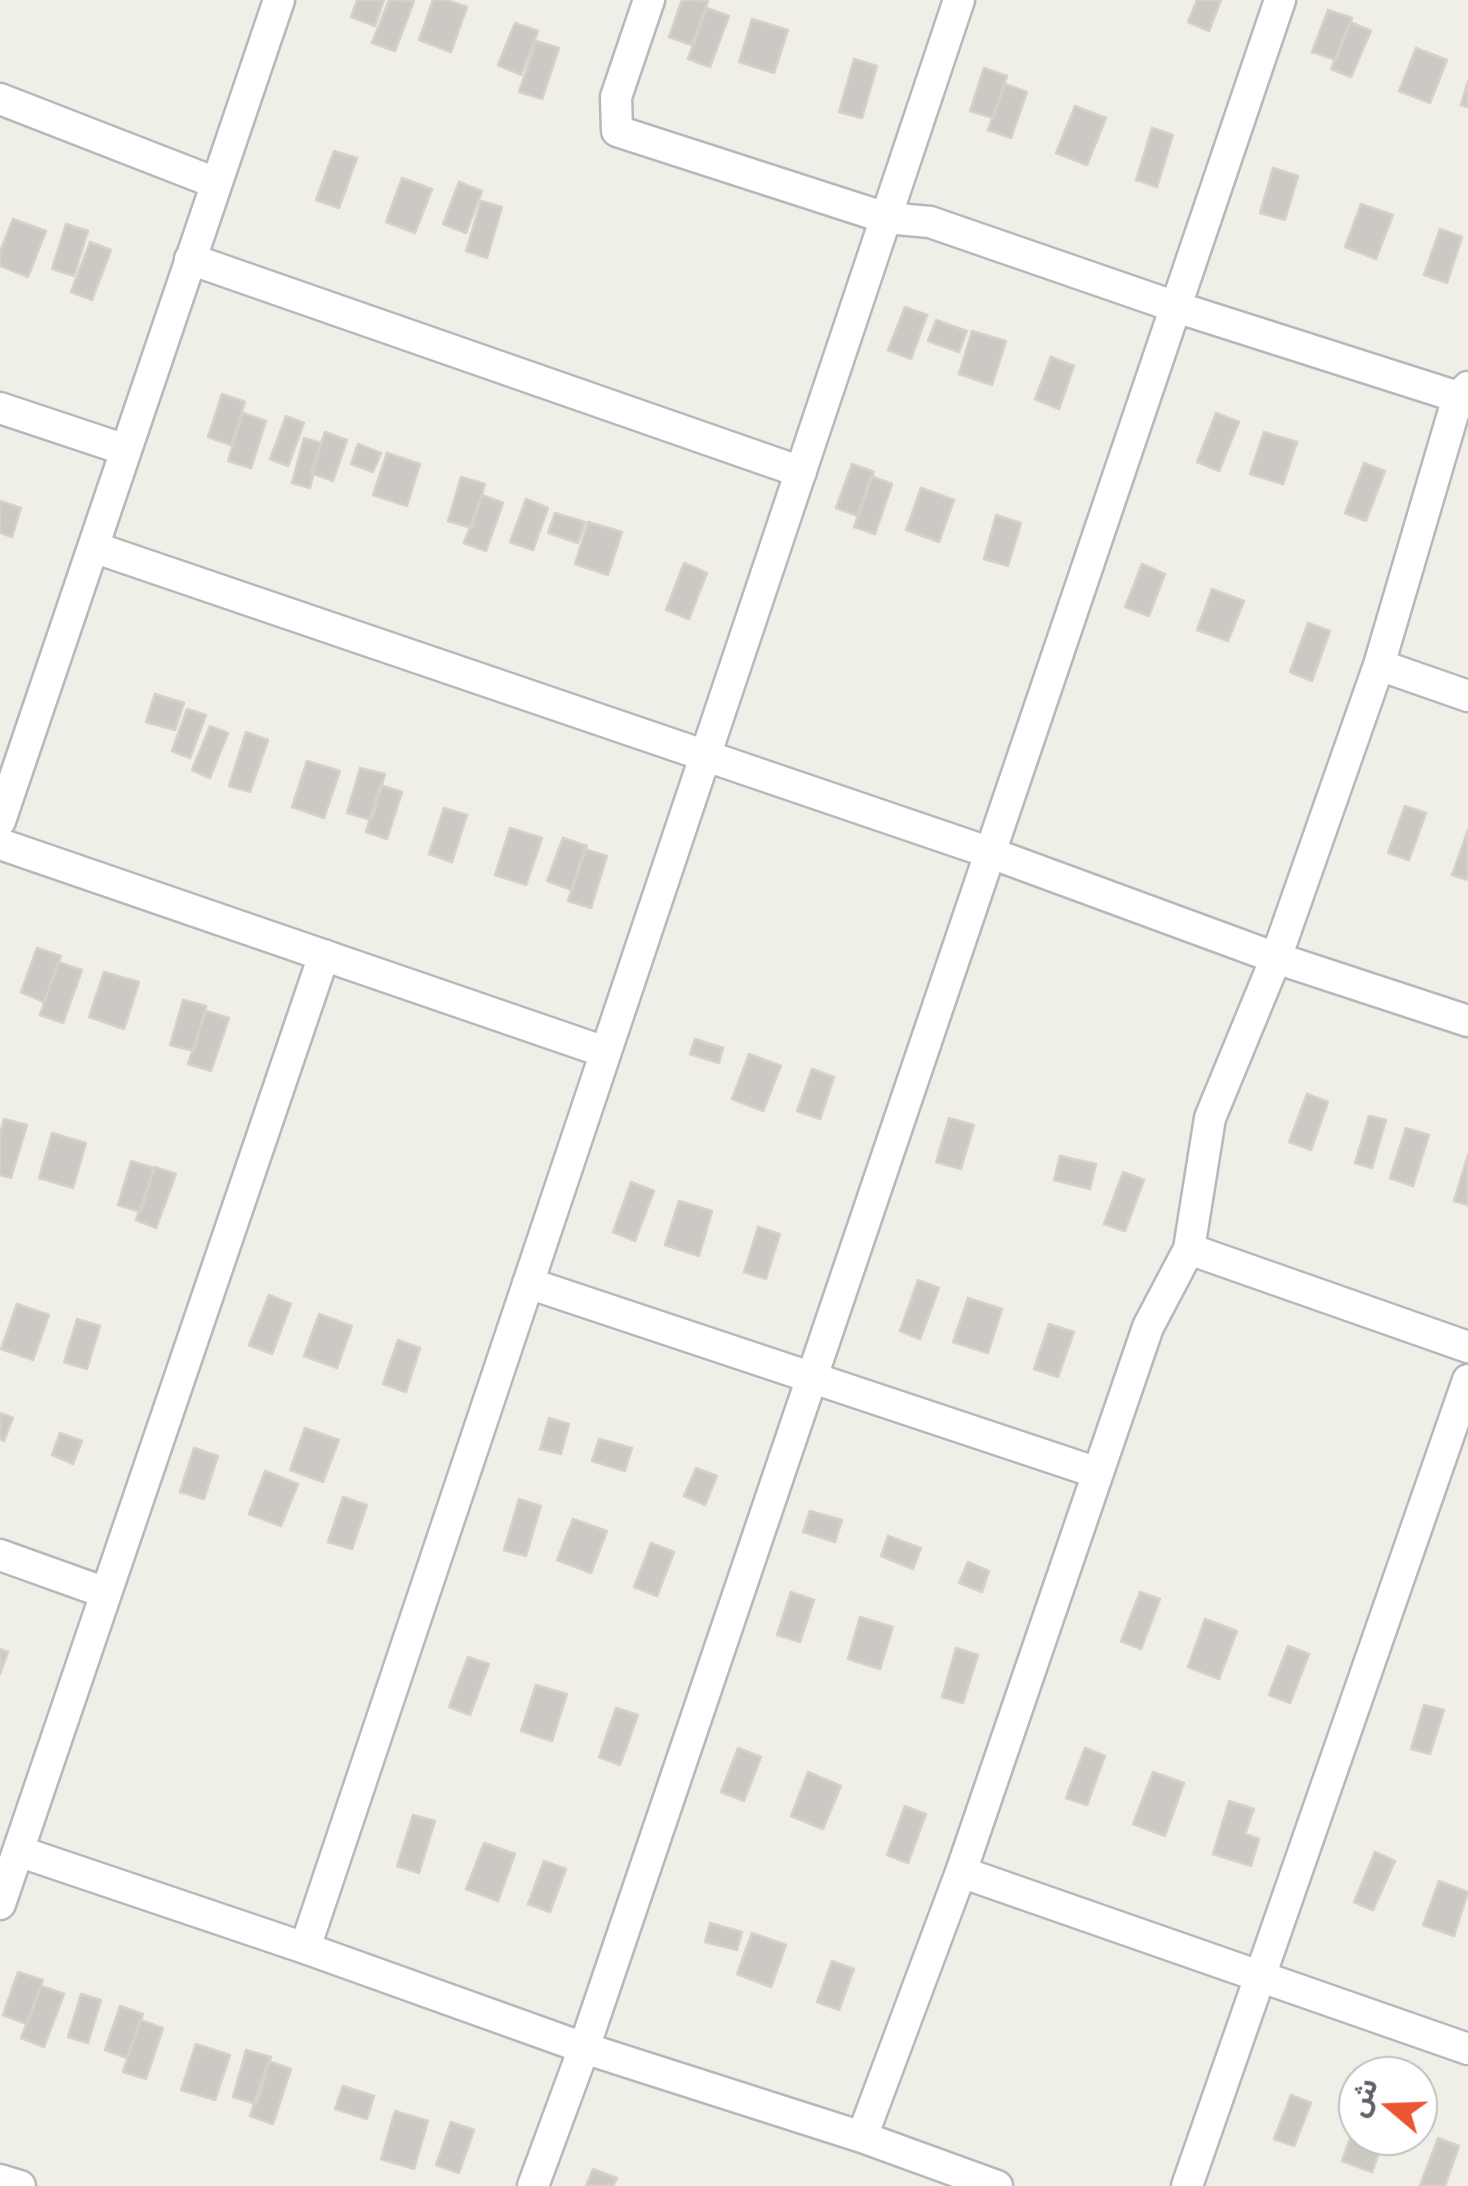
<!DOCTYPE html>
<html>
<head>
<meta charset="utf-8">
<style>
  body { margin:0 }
  #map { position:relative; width:1468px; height:2186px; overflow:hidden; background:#f0efe7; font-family:Lato,"Noto Sans Arabic",sans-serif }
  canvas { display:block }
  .north { position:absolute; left:1338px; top:2056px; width:100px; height:100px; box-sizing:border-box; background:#fff; border:2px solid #bfc0c2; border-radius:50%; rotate:289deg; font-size:28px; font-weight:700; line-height:40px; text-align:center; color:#5e6167 }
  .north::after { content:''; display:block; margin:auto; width:35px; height:45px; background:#eb5532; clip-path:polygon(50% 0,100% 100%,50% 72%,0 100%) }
</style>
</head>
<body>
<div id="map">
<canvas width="1468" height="2186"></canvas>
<div class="north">ش</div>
</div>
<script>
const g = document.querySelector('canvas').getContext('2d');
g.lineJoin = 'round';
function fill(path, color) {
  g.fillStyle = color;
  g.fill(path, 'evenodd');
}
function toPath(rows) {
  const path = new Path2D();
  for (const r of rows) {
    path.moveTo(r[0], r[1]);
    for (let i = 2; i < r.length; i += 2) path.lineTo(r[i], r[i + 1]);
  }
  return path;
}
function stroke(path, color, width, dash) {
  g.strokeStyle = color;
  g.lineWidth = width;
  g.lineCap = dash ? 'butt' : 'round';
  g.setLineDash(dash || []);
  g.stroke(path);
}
const building = toPath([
  [357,0,384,0,375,26,351,17,357,0],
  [389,0,414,1,395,51,372,43,389,0],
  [433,0,447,0,467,7,451,52,419,40,433,0],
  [682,0,708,1,692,45,669,37,682,0],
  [1197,0,1221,0,1209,31,1188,22,1197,0],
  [707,8,729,16,710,67,688,59,707,8],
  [1328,10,1352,18,1336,60,1312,52,1328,10],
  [752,19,788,30,774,73,739,62,752,19],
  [1350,22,1371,31,1351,77,1331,69,1350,22],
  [515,23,538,31,521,75,498,65,515,23],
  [536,41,559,48,542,99,519,92,536,41],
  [1416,48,1447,60,1430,103,1399,91,1416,48],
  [854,59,877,66,862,118,839,112,854,59],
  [984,68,1007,76,993,118,970,111,984,68],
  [1468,81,1468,107,1461,105,1468,81],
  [1005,84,1027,92,1011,138,988,130,1005,84],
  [1075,106,1106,118,1087,165,1056,153,1075,106],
  [1152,128,1173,135,1157,187,1136,180,1152,128],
  [334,151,357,158,339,208,316,200,334,151],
  [1273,168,1298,176,1285,220,1260,213,1273,168],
  [402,178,432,189,415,233,386,222,402,178],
  [459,182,482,191,466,233,443,224,459,182],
  [481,201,502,207,487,258,466,251,481,201],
  [1361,204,1393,215,1376,259,1345,247,1361,204],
  [13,219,46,231,28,277,0,266,0,252,13,219],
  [66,224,88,231,74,276,52,269,66,224],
  [1440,229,1462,237,1447,283,1424,275,1440,229],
  [90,242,111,250,92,300,71,292,90,242],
  [905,307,927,315,911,359,888,350,905,307],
  [936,320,967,331,959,352,928,341,936,320],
  [972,331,1006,341,992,385,959,374,972,331],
  [1051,357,1074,366,1059,409,1035,399,1051,357],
  [222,394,245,402,231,445,208,437,222,394],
  [243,413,266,421,251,468,228,461,243,413],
  [1216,413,1239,422,1219,471,1197,462,1216,413],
  [286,416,304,423,288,466,270,459,286,416],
  [325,432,347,440,333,481,311,473,325,432],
  [1264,432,1297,442,1283,484,1250,474,1264,432],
  [304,438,321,443,310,488,292,483,304,438],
  [358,444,381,453,373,472,351,464,358,444],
  [387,453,420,464,407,506,373,495,387,453],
  [1364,463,1385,471,1366,521,1345,513,1364,463],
  [852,464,874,472,858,516,836,508,852,464],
  [871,476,892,484,875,534,854,527,871,476],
  [461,477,485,484,472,528,448,521,461,477],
  [921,488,954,500,939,542,906,530,921,488],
  [482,495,503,503,486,551,464,543,482,495],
  [526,499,548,508,533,550,510,542,526,499],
  [0,501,21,508,12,537,0,533,0,501],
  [555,513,585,522,578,543,548,533,555,513],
  [996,515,1021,523,1008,566,984,559,996,515],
  [588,522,622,532,608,575,575,564,588,522],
  [684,563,707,573,689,619,666,610,684,563],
  [1142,564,1165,574,1149,616,1125,607,1142,564],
  [1212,589,1244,601,1228,641,1197,630,1212,589],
  [1308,623,1330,631,1312,681,1290,672,1308,623],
  [155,694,184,703,175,730,146,722,155,694],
  [187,709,206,715,190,758,172,751,187,709],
  [210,726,228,733,210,778,192,770,210,726],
  [246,732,268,740,250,792,229,786,246,732],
  [307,761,340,771,324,818,292,807,307,761],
  [360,768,385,774,372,820,347,813,360,768],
  [380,785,402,792,387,839,366,832,380,785],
  [1405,806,1426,813,1409,860,1388,853,1405,806],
  [444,808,467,815,452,862,429,854,444,808],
  [510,828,542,838,526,885,495,875,510,828],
  [1468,830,1468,880,1452,875,1468,830],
  [563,838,587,846,572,890,547,881,563,838],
  [584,849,607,856,591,908,568,901,584,849],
  [37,948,61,956,44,1002,21,992,37,948],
  [58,962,82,970,63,1023,40,1015,58,962],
  [104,972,139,982,124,1029,89,1017,104,972],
  [183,1000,206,1006,194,1051,170,1045,183,1000],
  [206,1011,229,1018,211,1071,188,1064,206,1011],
  [695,1039,723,1048,719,1063,690,1054,695,1039],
  [749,1054,781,1066,763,1111,732,1099,749,1054],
  [812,1069,834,1077,820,1119,797,1111,812,1069],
  [1307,1094,1328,1102,1311,1150,1289,1142,1307,1094],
  [1369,1116,1386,1120,1372,1168,1355,1163,1369,1116],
  [949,1118,974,1125,961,1169,936,1162,949,1118],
  [4,1119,27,1125,11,1178,0,1175,0,1133,4,1119],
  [1406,1128,1429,1135,1413,1186,1390,1178,1406,1128],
  [52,1133,86,1143,73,1188,39,1178,52,1133],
  [1468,1155,1468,1205,1454,1201,1468,1155],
  [1060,1156,1096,1164,1090,1189,1054,1180,1060,1156],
  [131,1161,154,1168,141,1212,118,1205,131,1161],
  [155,1167,176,1174,156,1228,136,1220,155,1167],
  [1123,1172,1144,1180,1125,1231,1104,1224,1123,1172],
  [631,1182,654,1191,635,1241,613,1232,631,1182],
  [679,1201,712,1211,699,1256,665,1245,679,1201],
  [758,1227,780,1234,766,1279,744,1272,758,1227],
  [918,1280,939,1288,920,1339,900,1331,918,1280],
  [269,1295,291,1304,272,1354,249,1345,269,1295],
  [968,1298,1002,1309,988,1353,953,1342,968,1298],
  [17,1304,49,1315,33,1360,1,1349,17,1304],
  [319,1314,352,1326,337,1368,304,1356,319,1314],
  [77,1319,100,1326,87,1369,64,1362,77,1319],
  [1049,1324,1074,1332,1058,1377,1034,1369,1049,1324],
  [398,1340,420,1348,406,1392,383,1384,398,1340],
  [0,1413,13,1418,4,1441,0,1439,0,1413],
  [549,1418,569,1424,561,1454,540,1449,549,1418],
  [305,1428,339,1440,323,1482,290,1470,305,1428],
  [60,1433,82,1441,73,1464,52,1455,60,1433],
  [599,1439,632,1448,625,1471,592,1461,599,1439],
  [194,1448,218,1456,204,1499,180,1492,194,1448],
  [696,1468,717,1476,705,1505,684,1496,696,1468],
  [265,1471,298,1484,281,1526,249,1514,265,1471],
  [343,1497,367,1505,352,1549,328,1542,343,1497],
  [519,1499,541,1506,526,1556,504,1550,519,1499],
  [810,1511,842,1520,835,1542,803,1532,810,1511],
  [573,1519,607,1531,591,1573,557,1560,573,1519],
  [888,1536,921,1548,913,1569,881,1556,888,1536],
  [651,1543,674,1552,657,1596,634,1587,651,1543],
  [968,1562,989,1571,982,1592,959,1583,968,1562],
  [791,1592,814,1600,800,1642,777,1635,791,1592],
  [1140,1592,1160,1599,1141,1649,1121,1641,1140,1592],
  [860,1617,893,1627,880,1669,848,1659,860,1617],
  [1205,1619,1237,1631,1219,1679,1188,1667,1205,1619],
  [1288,1646,1309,1654,1290,1703,1269,1695,1288,1646],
  [956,1648,978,1655,963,1703,942,1697,956,1648],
  [0,1649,8,1652,0,1674,0,1649],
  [468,1657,489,1664,470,1715,449,1707,468,1657],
  [536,1685,567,1694,552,1741,521,1731,536,1685],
  [1424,1705,1444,1710,1430,1754,1411,1749,1424,1705],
  [616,1708,638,1715,620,1765,599,1757,616,1708],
  [738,1748,761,1757,744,1801,721,1792,738,1748],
  [1085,1748,1105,1756,1087,1805,1066,1798,1085,1748],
  [808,1772,841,1786,823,1829,791,1816,808,1772],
  [1153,1772,1184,1783,1165,1836,1133,1824,1153,1772],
  [1229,1801,1254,1809,1245,1834,1259,1839,1251,1866,1213,1854,1229,1801],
  [905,1806,926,1814,908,1863,887,1855,905,1806],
  [413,1815,435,1821,419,1873,397,1866,413,1815],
  [484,1843,515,1854,498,1901,466,1889,484,1843],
  [1375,1852,1395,1861,1373,1910,1354,1902,1375,1852],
  [544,1861,566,1869,550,1912,528,1904,544,1861],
  [1439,1881,1468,1892,1454,1936,1423,1925,1439,1881],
  [710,1923,742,1932,737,1950,705,1942,710,1923],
  [752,1933,786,1945,771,1987,737,1974,752,1933],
  [832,1961,854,1969,839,2010,817,2002,832,1961],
  [18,1972,43,1980,27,2024,3,2015,18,1972],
  [41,1986,64,1994,44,2047,21,2038,41,1986],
  [81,1994,101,2000,88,2043,68,2037,81,1994],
  [120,2006,143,2014,127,2058,105,2050,120,2006],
  [140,2020,163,2028,146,2079,123,2072,140,2020],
  [196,2044,230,2055,215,2100,181,2090,196,2044],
  [246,2050,271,2057,257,2104,233,2097,246,2050],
  [268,2061,291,2069,273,2124,250,2116,268,2061],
  [343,2086,374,2096,367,2119,335,2109,343,2086],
  [1291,2095,1311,2103,1294,2146,1274,2139,1291,2095],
  [395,2111,428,2121,414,2169,381,2159,395,2111],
  [1358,2116,1358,2136,1385,2136,1372,2172,1342,2161,1358,2116],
  [451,2122,474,2130,459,2173,436,2165,451,2122],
  [1438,2138,1459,2146,1445,2186,1420,2186,1438,2138],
  [593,2169,617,2178,613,2186,586,2186,593,2169]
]);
const street = toPath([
  [649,0,616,97,617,131,886,218,930,222,1176,307,1458,397],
  [0,99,216,183],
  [190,259,801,472],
  [0,408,126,450],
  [93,547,988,852,1276,958,1468,1021],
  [1379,665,1468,696],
  [0,821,279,0],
  [0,844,605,1052],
  [1189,1249,1468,1347],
  [528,1283,1098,1473],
  [0,1555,106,1593],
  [18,1851,305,1948,584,2048,862,2137,997,2186],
  [961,1872,1468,2049],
  [0,1904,324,955],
  [305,1948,959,0],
  [862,2137,961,1872,1148,1327,1189,1249,1210,1118,1276,958,1379,665,1458,397,1468,387],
  [0,2180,20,2186],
  [533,2186,584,2048,1280,0],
  [1187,2186,1468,1380]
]);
fill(building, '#ccc9c4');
stroke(building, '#d5d2c5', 2.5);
stroke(street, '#b7b8bd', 35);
stroke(street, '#fff', 30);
</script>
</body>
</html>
